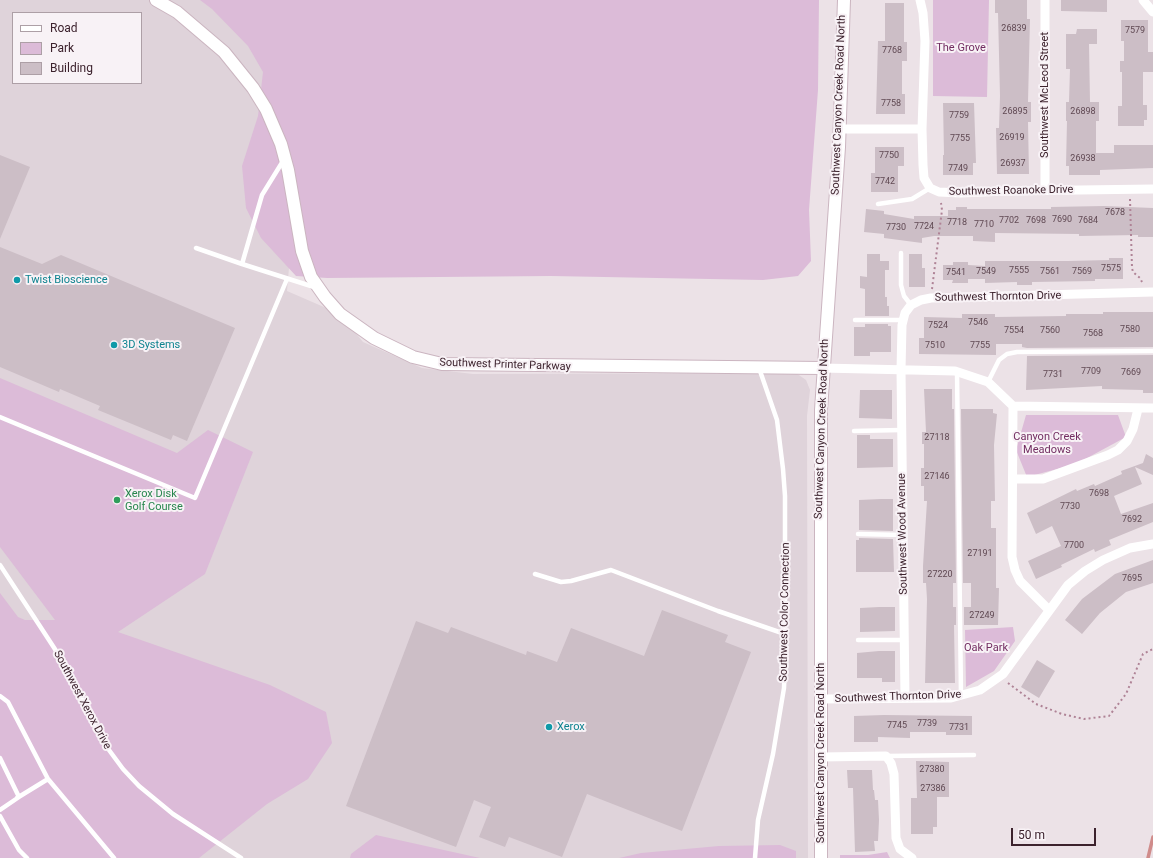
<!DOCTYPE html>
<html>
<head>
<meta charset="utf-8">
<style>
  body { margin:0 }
  #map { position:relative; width:1153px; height:858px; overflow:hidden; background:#ece2e7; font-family:Roboto,sans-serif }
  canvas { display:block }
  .legend { position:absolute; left:12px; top:12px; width:130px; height:72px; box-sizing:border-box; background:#f8f2f6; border:1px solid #ad9fa6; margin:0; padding:5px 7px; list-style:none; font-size:12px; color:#3c222d }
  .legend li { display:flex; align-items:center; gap:8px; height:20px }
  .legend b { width:20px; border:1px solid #ad9fa6 }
  .scale { position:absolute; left:1011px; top:828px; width:85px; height:18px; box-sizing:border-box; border:2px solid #3c222d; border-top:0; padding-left:5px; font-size:12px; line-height:14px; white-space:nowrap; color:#3c222d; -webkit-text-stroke:3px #f8f2f6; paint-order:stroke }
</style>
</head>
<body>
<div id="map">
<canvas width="1153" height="858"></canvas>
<ul class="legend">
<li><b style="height:5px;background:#fff"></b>Road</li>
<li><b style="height:11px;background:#dcbbd8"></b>Park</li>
<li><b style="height:11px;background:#ccbec6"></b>Building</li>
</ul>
<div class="scale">50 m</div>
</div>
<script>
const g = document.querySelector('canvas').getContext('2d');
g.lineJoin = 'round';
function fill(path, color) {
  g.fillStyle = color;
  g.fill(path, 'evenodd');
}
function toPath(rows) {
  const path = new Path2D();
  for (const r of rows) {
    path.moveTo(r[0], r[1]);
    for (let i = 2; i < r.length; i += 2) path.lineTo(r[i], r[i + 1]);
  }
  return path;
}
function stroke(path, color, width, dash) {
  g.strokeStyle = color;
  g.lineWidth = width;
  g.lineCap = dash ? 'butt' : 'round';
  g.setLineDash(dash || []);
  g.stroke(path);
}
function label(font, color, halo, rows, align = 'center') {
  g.font = font + ' Roboto,sans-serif';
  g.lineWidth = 4;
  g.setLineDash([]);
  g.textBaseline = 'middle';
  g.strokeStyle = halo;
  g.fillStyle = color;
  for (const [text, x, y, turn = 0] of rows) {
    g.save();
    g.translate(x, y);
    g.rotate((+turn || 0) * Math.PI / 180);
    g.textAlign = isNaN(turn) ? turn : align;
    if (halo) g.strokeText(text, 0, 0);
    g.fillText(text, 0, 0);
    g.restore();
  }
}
const built = toPath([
  [0,0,312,0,287,291,340,314,363,342,422,368,473,374,796,373,806,380,810,390,807,416,808,858,0,858],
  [13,13,141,13,141,83,13,83]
]);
const green = toPath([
  [200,0,819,0,818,90,809,210,811,261,798,276,763,280,551,276,327,278,296,276,261,238,246,208,242,166,258,116,263,72,248,46,212,9],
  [933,0,989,0,987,97,933,96],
  [0,378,177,453,208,430,253,452,205,574,118,632,270,685,326,712,332,743,308,779,267,804,199,858,0,858,0,593,18,617,25,620,55,620,0,547],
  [1026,415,1118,415,1126,437,1076,464,1027,477,1016,450],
  [1013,627,1015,641,994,671,966,687,965,630],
  [376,835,480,858,350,858,351,854],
  [780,845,796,851,796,858,619,858,641,853,719,846],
  [887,852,890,858,840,858,840,855,868,855]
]);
const stream = toPath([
  [1148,858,1153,837]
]);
const building = toPath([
  [995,0,1027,0,1027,19,1030,19,1028,102,1031,102,1031,122,1028,122,1029,174,997,174,996,128,999,128,1000,96,998,13,995,13],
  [1061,0,1107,0,1107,12,1061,11],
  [885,3,904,3,904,42,907,42,907,61,902,61,902,94,905,94,905,114,876,114,878,41,885,41],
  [1121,20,1148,20,1148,52,1153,52,1153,72,1143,72,1143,105,1147,105,1147,120,1144,120,1144,126,1118,126,1118,106,1122,106,1122,72,1120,72,1120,61,1124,61,1124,41,1121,41],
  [1077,29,1097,29,1097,44,1089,44,1090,102,1099,102,1099,121,1096,121,1096,153,1114,153,1114,145,1153,145,1153,168,1100,170,1100,175,1069,175,1069,166,1066,166,1067,121,1066,121,1066,102,1069,102,1070,69,1066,69,1066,34,1076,34],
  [943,103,974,103,976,163,973,163,973,175,943,175,943,155,944,155],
  [875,147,904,147,904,166,898,166,898,192,871,192,871,173,875,173],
  [0,155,30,167,0,239],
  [1104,206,1153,208,1153,237,1138,237,1138,235,1079,236,1079,234,995,233,995,242,973,241,973,236,934,236,922,238,922,243,884,238,884,234,864,232,866,209,884,211,884,214,914,219,914,216,948,216,948,210,956,210,956,207,967,207,967,209,1051,209,1051,207],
  [0,247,42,264,61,255,235,328,187,441,173,435,171,440,98,410,100,406,60,389,59,392,0,367],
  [867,254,880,254,880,261,889,261,889,270,885,270,885,297,887,297,887,306,889,306,889,316,865,316,865,289,860,288,860,276,867,277],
  [909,254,922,254,922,268,925,268,925,287,909,287],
  [1109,258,1123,258,1123,279,1095,279,1095,281,1032,282,1032,285,1017,285,1017,282,985,283,985,279,968,279,968,283,952,283,953,280,943,280,943,265,953,265,953,262,968,262,968,265,985,266,985,261,1068,261,1109,260],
  [1103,312,1153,312,1153,347,1027,348,1022,347,1022,344,996,344,996,355,919,354,919,338,924,338,924,317,962,318,962,314,995,314,995,317,1066,316,1066,314,1103,314],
  [865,324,888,324,888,326,891,326,891,352,870,352,870,356,854,356,854,327,865,327],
  [1153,355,1153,393,1143,393,1143,390,1102,389,1102,386,1026,390,1027,356],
  [924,389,952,389,952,409,954,409,956,583,953,583,953,607,956,607,956,625,954,625,955,683,925,683,927,599,926,583,923,583,923,566,927,501,924,501,924,486,921,486,921,468,924,468,924,444,922,444,922,432,926,432],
  [860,390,892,390,892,419,859,418],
  [961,409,993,409,993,413,997,414,994,445,995,501,991,501,991,528,996,528,996,588,999,588,998,625,964,625,964,607,971,607,971,583,963,583],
  [857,435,870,435,870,439,893,439,893,467,857,468],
  [1146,454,1153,458,1153,475,1135,467,1142,484,1114,496,1121,514,1153,503,1153,522,1109,540,1111,545,1095,552,1094,549,1061,565,1062,567,1036,579,1028,561,1061,546,1052,526,1036,534,1027,513,1076,489,1077,491,1094,484,1095,486,1122,474,1121,471,1143,463],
  [881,499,893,499,893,531,859,530,859,500],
  [859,538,893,539,894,572,856,572,856,540,859,540],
  [1153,560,1153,583,1126,592,1100,613,1082,634,1065,620,1082,599,1115,574],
  [879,607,895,607,895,631,860,632,860,608],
  [662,610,728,635,725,642,751,652,682,831,587,794,562,857,509,837,505,847,479,837,491,807,474,800,456,847,346,806,416,621,448,633,451,627,526,655,527,651,557,662,571,628,644,656],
  [879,651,895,651,895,682,882,682,882,678,857,678,857,653],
  [1037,660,1055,671,1039,698,1021,687],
  [884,715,972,716,972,735,946,735,946,732,910,732,910,738,878,737,878,742,854,742,854,716],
  [916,761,949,762,949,797,937,797,937,827,933,827,933,834,911,834,911,798,917,798],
  [847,770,872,770,873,790,874,790,875,800,878,800,879,820,878,841,874,841,875,851,855,852,853,788,848,788]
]);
const path = toPath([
  [1130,199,1132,268,1133,272,1140,278,1142,282],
  [932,289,942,210,941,203],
  [1008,683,1036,704,1062,714,1084,719,1109,716,1126,694,1143,654,1153,649]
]);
const lane = toPath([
  [283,161,262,195,242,264,314,287],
  [878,204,912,199,930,188],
  [196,248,242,264],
  [901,253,901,285,904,296,911,305],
  [855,320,903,320],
  [957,372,961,696],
  [988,382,999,360,1007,354,1017,352,1153,351],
  [0,417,195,498,287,279],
  [854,431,901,430],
  [858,534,903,535],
  [0,565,64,663,96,728,109,750,123,769,139,786,173,814,241,858],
  [535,574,561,582,571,581,611,570,718,611,785,634],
  [858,640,904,640],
  [0,696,8,702,48,779,114,858],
  [886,756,974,755],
  [0,758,19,797,0,810],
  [17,798,48,779],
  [0,816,19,850,27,858],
  [755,858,758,820,773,754,784,688,785,663,785,496,783,469,777,420,759,368]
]);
const street = toPath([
  [920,0,923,13,925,41,922,129,923,165,924,178,930,188,939,192,961,193,1006,191,1153,189],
  [1143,0,1153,12],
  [840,129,922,129],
  [1045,190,1045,0],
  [822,368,955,371,988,382,1013,406],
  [1013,406,1012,557,1015,570,1020,581,1049,610],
  [1013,406,1153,408],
  [1013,479,1043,479,1108,455,1118,450,1127,441,1133,429,1138,409],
  [905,698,901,370,902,325,905,313,911,305,921,300,931,298,1153,292],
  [820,699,951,698,980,690,1003,674,1068,585,1085,571,1103,560,1130,548,1153,544],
  [821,757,886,756,891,763,894,774,896,838,900,849,912,858]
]);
const secondary = toPath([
  [156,0,177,12,224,52,253,88,266,109,281,144,288,170,302,251,311,277,325,297,340,314,374,338,413,357,442,364,822,368],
  [821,858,821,410,839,147,844,0]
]);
const markers = [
  [17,280,4,"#0f9aa8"],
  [114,345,4,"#0f9aa8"],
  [117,500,4,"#2e9e5b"],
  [549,727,4,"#0f9aa8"]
];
const numberNames = [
  ["26839",1014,29],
  ["7579",1135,31],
  ["7768",892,51],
  ["7758",891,104],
  ["26895",1015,112],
  ["26898",1083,112],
  ["7759",959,116],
  ["26919",1012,138],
  ["7755",960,139],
  ["7750",889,156],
  ["26938",1083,159],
  ["26937",1013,164],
  ["7749",958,169],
  ["7742",885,182],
  ["7678",1115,213],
  ["7690",1062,220],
  ["7702",1009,221],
  ["7698",1036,221],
  ["7684",1088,221],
  ["7718",957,223],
  ["7710",984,225],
  ["7724",924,227],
  ["7730",896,228],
  ["7575",1111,269],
  ["7555",1019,271],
  ["7549",986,272],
  ["7561",1050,272],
  ["7569",1082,272],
  ["7541",956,273],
  ["7546",978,323],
  ["7524",938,326],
  ["7580",1130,330],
  ["7554",1014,331],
  ["7560",1050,331],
  ["7568",1093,334],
  ["7510",935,346],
  ["7755",980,346],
  ["7709",1091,372],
  ["7669",1131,373],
  ["7731",1053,375],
  ["27118",937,438],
  ["27146",937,477],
  ["7698",1099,494],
  ["7730",1070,507],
  ["7692",1132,520],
  ["7700",1074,546],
  ["27191",980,554],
  ["27220",940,575],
  ["7695",1132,579],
  ["27249",982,616],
  ["7739",927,724],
  ["7745",897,726],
  ["7731",959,728],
  ["27380",932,770],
  ["27386",933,789]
];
const parkNames = [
  ["The Grove",961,48],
  ["Canyon Creek",1047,437],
  ["Meadows",1047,450],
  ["Oak Park",986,648]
];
const streetNames = [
  ["Southwest McLeod Street",1045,95,-90],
  ["Southwest Canyon Creek Road North",839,105,-88],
  ["Southwest Roanoke Drive",1011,191,-1],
  ["Southwest Thornton Drive",998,297,-1],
  ["Southwest Printer Parkway",505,365,2],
  ["Southwest Canyon Creek Road North",822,429,-88],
  ["Southwest Wood Avenue",903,534,-91],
  ["Southwest Color Connection",785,612,-89],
  ["Southwest Thornton Drive",898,697,-2],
  ["Southwest Xerox Drive",82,700,62],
  ["Southwest Canyon Creek Road North",821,753,-90]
];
const cultureNames = [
  ["Twist Bioscience",25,280],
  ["3D Systems",122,345],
  ["Xerox",557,727]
];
const leisureNames = [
  ["Xerox Disk",125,494],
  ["Golf Course",125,507]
];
fill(built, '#dfd3da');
fill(green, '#dcbbd8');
stroke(stream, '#d08c8b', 3.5);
fill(building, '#ccbec6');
stroke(secondary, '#cbb5c0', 14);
stroke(path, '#af8396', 2, [2, 3]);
stroke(lane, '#fff', 4.5);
stroke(street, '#fff', 9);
stroke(secondary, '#fff', 12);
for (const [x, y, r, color] of markers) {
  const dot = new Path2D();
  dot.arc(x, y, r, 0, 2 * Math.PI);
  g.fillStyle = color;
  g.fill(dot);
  stroke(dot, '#f8f2f6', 1.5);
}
label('9px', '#604953', null, numberNames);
label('11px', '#722d61', '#f8f2f6', parkNames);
label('11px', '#3c222d', '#f8f2f6', streetNames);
label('11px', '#0d838f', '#f8f2f6', cultureNames, 'left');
label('11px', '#27864d', '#f8f2f6', leisureNames, 'left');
</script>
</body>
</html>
